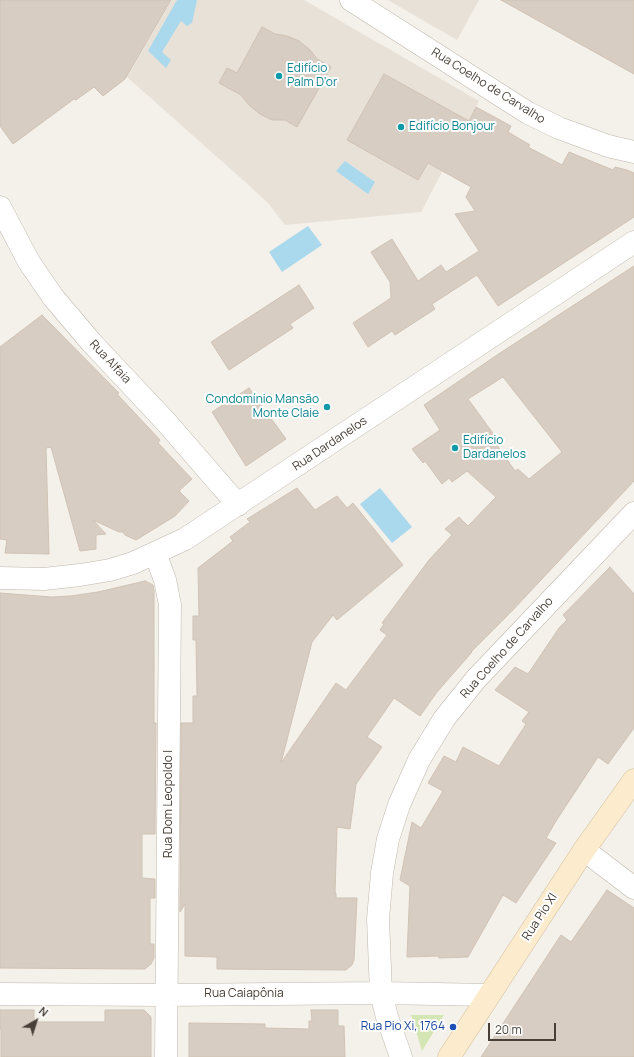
<!DOCTYPE html>
<html>
<head>
<meta charset="utf-8">
<style>
  body { margin:0 }
  #map { position:relative; width:634px; height:1057px; overflow:hidden; background:#f4f0ea; font-family:Manrope,sans-serif }
  canvas { display:block }
  .north { position:absolute; left:16px; top:1001px; width:40px; height:40px; -webkit-text-stroke:3px #fff; paint-order:stroke; rotate:39deg; font-size:11px; font-weight:700; line-height:16px; text-align:center; color:#484038 }
  .north::after { content:''; display:block; margin:auto; width:14px; height:18px; background:#484038; clip-path:polygon(50% 0,100% 100%,50% 72%,0 100%) }
  .scale { position:absolute; left:488px; top:1023px; width:68px; height:18px; box-sizing:border-box; border:2px solid #484038; border-top:0; padding-left:5px; font-size:12px; line-height:14px; white-space:nowrap; color:#484038; -webkit-text-stroke:3px #fff; paint-order:stroke }
</style>
</head>
<body>
<div id="map">
<canvas width="634" height="1057"></canvas>
<div class="north">N</div>
<div class="scale">20 m</div>
</div>
<script>
const g = document.querySelector('canvas').getContext('2d');
g.lineJoin = 'round';
function fill(path, color) {
  g.fillStyle = color;
  g.fill(path, 'evenodd');
}
function toPath(rows) {
  const path = new Path2D();
  for (const r of rows) {
    path.moveTo(r[0], r[1]);
    for (let i = 2; i < r.length; i += 2) path.lineTo(r[i], r[i + 1]);
  }
  return path;
}
function stroke(path, color, width, dash) {
  g.strokeStyle = color;
  g.lineWidth = width;
  g.lineCap = dash ? 'butt' : 'round';
  g.setLineDash(dash || []);
  g.stroke(path);
}
function label(font, color, halo, rows, align = 'center') {
  g.font = font + ' Manrope,sans-serif';
  g.lineWidth = 4;
  g.setLineDash([]);
  g.textBaseline = 'middle';
  g.strokeStyle = halo;
  g.fillStyle = color;
  for (const [text, x, y, turn = 0] of rows) {
    g.save();
    g.translate(x, y);
    g.rotate((+turn || 0) * Math.PI / 180);
    g.textAlign = isNaN(turn) ? turn : align;
    if (halo) g.strokeText(text, 0, 0);
    g.fillText(text, 0, 0);
    g.restore();
  }
}
const residential = toPath([
  [172,0,304,0,479,101,421,212,285,225,268,203,244,181,127,77],
  [388,0,479,0,457,40]
]);
const green = toPath([
  [411,1015,444,1015,422,1051]
]);
const water = toPath([
  [177,0,197,0,192,23,187,26,181,21,162,52,171,60,166,68,148,51],
  [345,161,375,182,368,194,336,171],
  [308,226,322,245,282,272,269,252],
  [380,488,412,527,392,543,360,504]
]);
const building = toPath([
  [0,0,171,0,125,79,103,96,94,87,76,100,74,99,13,144,0,126,0,0],
  [501,0,634,0,634,74,501,0],
  [262,27,275,34,287,36,299,41,310,50,317,59,331,67,297,127,285,120,272,120,260,114,249,105,241,95,219,83,227,68,237,73,262,27],
  [384,74,469,121,476,107,511,126,508,132,530,145,528,147,562,165,569,152,613,170,615,167,627,170,634,173,634,217,498,306,477,275,432,304,435,309,395,335,392,331,368,347,353,323,391,298,390,282,371,252,392,239,418,281,441,265,446,272,479,251,455,214,475,211,466,197,471,187,428,163,418,180,347,140,384,74],
  [634,266,634,481,510,613,471,652,472,652,437,692,420,716,394,698,367,737,382,747,356,784,350,829,337,827,335,893,336,893,336,898,357,898,354,960,352,965,346,970,217,969,217,957,185,956,185,904,180,912,180,898,181,723,193,723,193,696,197,696,196,640,193,640,193,616,199,616,198,568,233,541,230,537,250,522,247,519,297,488,315,510,337,496,347,508,353,503,403,565,337,620,333,615,312,642,281,763,336,683,346,690,387,635,380,630,384,624,382,623,429,560,452,535,445,529,459,517,468,526,496,497,467,471,452,482,449,478,442,484,425,461,423,463,412,449,440,430,424,405,497,355,634,266],
  [503,377,562,452,529,479,518,469,515,471,492,438,495,436,468,399,503,377],
  [299,285,314,308,290,324,293,328,229,370,211,342,299,285],
  [42,315,119,393,117,394,160,440,158,443,192,479,179,491,189,501,175,516,136,540,125,535,123,532,119,532,93,520,106,534,96,535,96,549,80,551,51,447,46,448,49,554,5,553,7,540,0,539,0,347,42,315],
  [249,388,286,439,246,466,212,412,249,388],
  [610,567,634,594,634,728,608,764,598,757,556,821,546,838,556,843,516,903,503,895,468,957,439,958,438,956,407,957,410,886,400,880,412,822,421,828,443,791,428,783,444,756,456,762,463,747,499,766,526,724,522,721,529,712,495,690,515,667,528,674,559,628,567,620,563,615,610,567],
  [145,581,153,585,154,591,154,723,156,723,155,834,142,834,142,878,155,879,155,898,150,898,150,944,154,944,154,958,151,964,145,969,0,968,0,593,51,597,71,596,98,592,145,581],
  [607,890,634,908,634,1057,481,1057,561,935,571,942,607,890],
  [0,1010,34,1010,34,1022,105,1022,105,1010,144,1010,151,1017,151,1057,1,1057,1,1029,0,1029,0,1010],
  [311,1010,338,1010,338,1026,344,1026,345,1057,189,1057,189,1023,265,1024,265,1028,309,1029,309,1021,312,1021,311,1010]
]);
const street = toPath([
  [351,0,528,113,559,128,608,146,634,152],
  [0,207,29,262,53,297,91,342,167,423,238,505],
  [155,553,165,580,170,605,166,1057],
  [0,578,44,579,80,575,110,570,133,563,185,539,634,242],
  [584,850,634,888],
  [0,994,167,995,381,993,489,995],
  [401,1057,387,1017,381,993,378,919,382,873,388,839,399,805,419,760,444,719,476,679,634,513]
]);
const secondary = toPath([
  [449,1057,584,850,634,780]
]);
const markers = [
  [279,76,4,"#0f9aa8"],
  [401,127,4,"#0f9aa8"],
  [327,407,4,"#0f9aa8"],
  [455,448,4,"#0f9aa8"],
  [453,1027,4,"#1a4fb4"]
];
const cultureNames = [
  ["Edifício",287,69],
  ["Palm D'or",287,83],
  ["Edifício Bonjour",409,127],
  ["Condomínio Mansão",319,400,"right"],
  ["Monte Claie",319,414,"right"],
  ["Edifício",463,441],
  ["Dardanelos",463,455]
];
const streetNames = [
  ["Rua Coelho de Carvalho",488,86,32],
  ["Rua Alfaia",110,362,47],
  ["Rua Dardanelos",330,444,-34],
  ["Rua Coelho de Carvalho",507,648,-48],
  ["Rua Dom Leopoldo I",169,804,-90],
  ["Rua Pio XI",540,917,-57],
  ["Rua Caiapônia",244,994]
];
const transitNames = [
  ["Rua Pio Xi, 1764",445,1027]
];
fill(residential, '#e8e1d8');
fill(green, '#d5e6b5');
fill(water, '#aad9ed');
fill(building, '#d8cdc3');
stroke(building, '#d0c2b3', 1);
stroke(street, '#bfb7ad', 23);
stroke(secondary, '#d1be9c', 23);
stroke(street, '#fff', 22);
stroke(secondary, '#fcebcc', 22);
for (const [x, y, r, color] of markers) {
  const dot = new Path2D();
  dot.arc(x, y, r, 0, 2 * Math.PI);
  g.fillStyle = color;
  g.fill(dot);
  stroke(dot, '#fff', 1.5);
}
label('12px', '#0d838f', '#fff', cultureNames, 'left');
label('12px', '#484038', '#fff', streetNames);
label('12px', '#164399', '#fff', transitNames, 'right');
</script>
</body>
</html>
